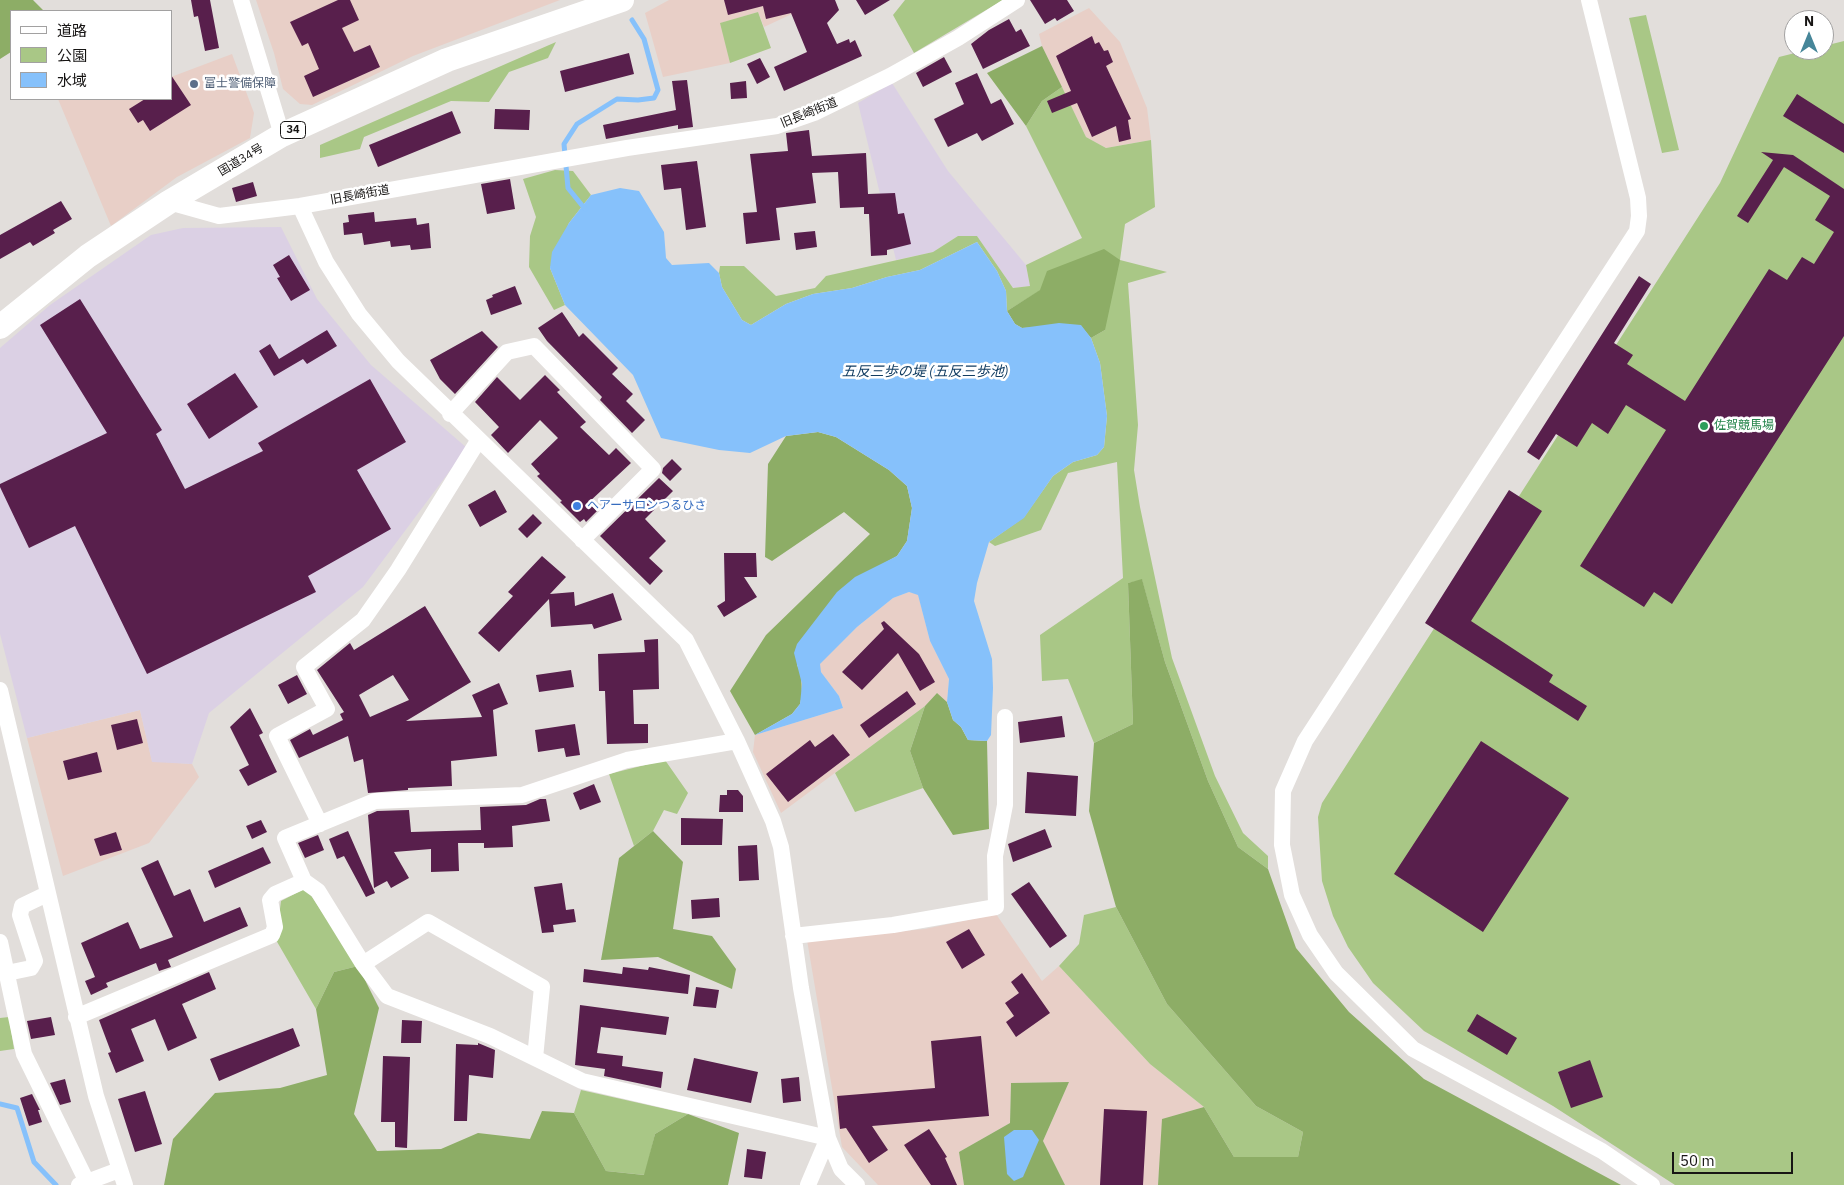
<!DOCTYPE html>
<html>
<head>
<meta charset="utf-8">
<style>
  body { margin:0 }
  #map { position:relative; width:1844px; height:1185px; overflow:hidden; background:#e2dedb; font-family:"IBM Plex Sans","Noto Sans JP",sans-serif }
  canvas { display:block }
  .legend { position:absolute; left:10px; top:10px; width:162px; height:90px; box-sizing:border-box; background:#fff; border:1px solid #a2a1a1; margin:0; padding:6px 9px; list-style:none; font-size:15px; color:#171514 }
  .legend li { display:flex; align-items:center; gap:10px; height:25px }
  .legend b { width:25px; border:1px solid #a2a1a1 }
  .north { position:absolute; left:1784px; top:10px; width:50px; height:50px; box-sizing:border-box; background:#fff; border:1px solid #a2a1a1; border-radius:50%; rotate:0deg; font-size:14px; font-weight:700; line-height:20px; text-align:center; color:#171514 }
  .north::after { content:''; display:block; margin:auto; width:18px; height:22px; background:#468699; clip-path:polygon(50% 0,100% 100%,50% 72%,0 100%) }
  .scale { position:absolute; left:1672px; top:1152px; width:121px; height:22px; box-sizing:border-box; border:2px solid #171514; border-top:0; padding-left:6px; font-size:15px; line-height:18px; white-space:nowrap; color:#171514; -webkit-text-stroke:4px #fff; paint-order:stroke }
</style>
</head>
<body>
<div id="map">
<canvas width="1844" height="1185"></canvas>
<ul class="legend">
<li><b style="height:6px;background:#fff"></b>道路</li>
<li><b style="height:14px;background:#a9c786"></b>公園</li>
<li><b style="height:14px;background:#86c1fb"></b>水域</li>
</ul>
<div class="north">N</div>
<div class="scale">50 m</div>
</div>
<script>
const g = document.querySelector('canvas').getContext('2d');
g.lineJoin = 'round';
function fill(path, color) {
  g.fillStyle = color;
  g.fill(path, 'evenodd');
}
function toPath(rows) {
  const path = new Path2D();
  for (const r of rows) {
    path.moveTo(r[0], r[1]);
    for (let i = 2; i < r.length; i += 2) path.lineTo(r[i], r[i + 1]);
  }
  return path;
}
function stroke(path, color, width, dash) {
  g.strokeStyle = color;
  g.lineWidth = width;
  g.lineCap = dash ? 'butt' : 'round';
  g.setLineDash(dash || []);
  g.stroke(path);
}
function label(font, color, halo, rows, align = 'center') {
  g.font = font + ' "IBM Plex Sans","Noto Sans JP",sans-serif';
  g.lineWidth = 5;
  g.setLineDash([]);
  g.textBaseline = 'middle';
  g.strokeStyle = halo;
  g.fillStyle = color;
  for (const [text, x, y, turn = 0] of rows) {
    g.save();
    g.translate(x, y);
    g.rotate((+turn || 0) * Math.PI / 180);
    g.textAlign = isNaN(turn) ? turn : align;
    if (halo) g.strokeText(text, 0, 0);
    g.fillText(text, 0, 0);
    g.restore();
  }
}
const commercial = toPath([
  [256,0,560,0,413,56,312,105,300,104,283,89,274,53],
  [669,0,822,0,764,27,758,12,721,23,730,63,663,77,645,13],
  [1089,8,1120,42,1147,108,1151,140,1106,148,1086,137,1042,46,1039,34],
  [232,54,254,113,250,138,177,177,111,226,58,99,171,99,171,77],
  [909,592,918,594,930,641,949,679,947,702,937,693,925,706,781,813,753,752,755,735,843,708,839,696,821,672,819,664,857,627,893,598],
  [140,710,152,761,192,764,199,777,149,843,63,876,27,738],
  [996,914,1042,981,1059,966,1150,1064,1204,1107,1163,1119,1158,1185,1065,1185,1043,1141,1069,1082,1011,1083,1010,1123,959,1152,964,1185,878,1185,842,1147,807,940,925,929]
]);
const industrial = toPath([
  [892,83,948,171,1026,265,1030,286,1013,288,977,236,958,236,933,252,896,260,858,103],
  [281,227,317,299,371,365,467,448,363,587,209,713,192,764,152,762,140,710,27,738,0,634,0,348,50,305,151,235,183,228]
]);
const green = toPath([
  [905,0,1003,0,914,53,893,15],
  [758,12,771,48,730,63,720,23],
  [1646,15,1679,150,1662,153,1629,18],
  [1844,41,1844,1185,1675,1185,1553,1106,1424,1031,1373,983,1348,947,1333,916,1322,881,1318,817,1322,803,1720,183,1779,57,1807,50,1824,50,1824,46],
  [556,42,548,58,509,72,489,102,451,101,364,137,360,149,320,158,320,145],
  [1062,87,1086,137,1106,148,1151,140,1155,207,1125,224,1120,260,1167,272,1128,283,1138,425,1134,470,1140,507,1172,658,1215,776,1243,833,1268,856,1268,869,1238,847,1208,781,1165,662,1142,580,1128,583,1133,724,1094,743,1068,679,1042,681,1040,635,1123,578,1117,462,1068,473,1041,530,995,546,989,542,1024,517,1053,476,1073,462,1097,455,1104,447,1107,416,1100,363,1091,338,1105,330,1041,290,1007,311,1006,291,997,271,977,242,920,270,887,277,852,288,813,294,786,304,751,325,742,320,722,287,719,273,720,266,744,266,776,296,815,288,826,276,933,252,958,236,977,236,1013,288,1030,286,1026,265,1082,238,1026,126,1042,101],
  [555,170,573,171,591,195,569,223,550,268,565,305,554,310,529,267,530,236,536,217,523,179],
  [925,706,910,751,923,788,855,812,835,773],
  [665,760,688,793,677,814,664,810,653,831,634,846,609,774],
  [306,888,358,966,334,972,316,1009,276,940,281,901],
  [1116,907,1167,1004,1256,1106,1303,1132,1298,1157,1234,1157,1204,1107,1150,1064,1059,966,1079,944,1084,915],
  [9,1017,14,1049,0,1051,0,1018],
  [581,1090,688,1114,655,1134,645,1175,606,1171,574,1113]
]);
const forest = toPath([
  [0,0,33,0,44,11,11,11,11,52,0,59],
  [1042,46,1062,87,1042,101,1026,126,987,73],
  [1104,249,1120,260,1105,330,1091,338,1080,325,1022,328,1015,324,1007,311,1040,290,1047,271],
  [818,432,836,437,889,470,907,486,912,508,907,541,897,556,881,565,797,665,801,673,802,695,800,704,792,714,755,735,730,691,766,635,870,534,844,512,772,561,765,557,768,464,786,436],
  [1142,579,1165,662,1208,781,1238,847,1268,869,1296,948,1349,1012,1424,1079,1621,1185,1158,1185,1162,1119,1204,1107,1234,1157,1298,1157,1303,1132,1256,1106,1167,1004,1116,907,1089,811,1094,743,1133,724,1128,583],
  [937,693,947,702,953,720,961,727,968,740,987,741,989,829,953,835,923,788,910,751,925,706],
  [653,831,683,862,673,929,712,936,736,969,732,989,658,957,601,960,619,858],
  [358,966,379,1008,354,1114,377,1151,441,1149,478,1133,530,1139,542,1111,574,1113,606,1171,644,1175,655,1134,688,1114,739,1133,728,1185,164,1185,173,1139,215,1093,280,1088,327,1075,316,1009,334,972],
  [1069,1082,1043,1141,1065,1185,964,1185,959,1152,1010,1123,1011,1083]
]);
const water = toPath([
  [620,188,639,191,664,232,666,258,672,265,709,263,719,273,722,287,742,320,751,325,786,304,813,294,852,288,887,277,920,270,977,242,997,271,1006,291,1007,311,1015,324,1022,328,1059,323,1081,325,1091,338,1100,363,1107,416,1104,447,1097,455,1073,462,1053,476,1024,518,989,542,977,583,974,601,992,659,993,688,991,735,987,741,968,740,961,727,953,720,947,702,949,679,930,641,918,595,909,592,893,598,857,627,820,664,821,672,839,696,843,708,755,735,792,714,800,704,802,684,794,653,797,644,837,592,855,577,897,556,907,541,912,508,907,486,889,470,836,437,818,432,786,436,750,453,719,450,661,438,633,375,565,305,550,268,552,252,569,223,591,195],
  [1014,1130,1032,1130,1039,1140,1023,1177,1014,1181,1007,1174,1004,1137]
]);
const stream = toPath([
  [585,209,568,188,564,144,577,124,617,99,638,100,654,98,658,90,644,39,632,20],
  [0,1104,17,1108,34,1162,56,1185]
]);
const building = toPath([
  [191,0,210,0,219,48,205,51,198,16,194,17],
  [338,0,350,0,359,20,342,28,354,52,370,45,380,67,313,97,304,76,319,69,308,43,302,46,290,22],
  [724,0,835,0,839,10,827,23,837,44,849,39,850,43,855,40,862,56,784,91,774,67,807,52,791,13,766,19,763,6,728,15],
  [856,0,890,0,865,15],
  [1030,0,1067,0,1074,11,1057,21,1055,18,1045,24],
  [1009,19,1016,32,1021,29,1030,46,983,69,971,44,989,30],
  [1092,36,1095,44,1099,42,1104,51,1108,50,1113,62,1106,66,1131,119,1128,120,1131,139,1119,142,1116,126,1092,137,1077,103,1052,113,1047,101,1071,91,1056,56],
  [629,53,634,74,565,92,560,71],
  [944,57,952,72,923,87,916,73],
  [760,58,770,77,757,84,747,64],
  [977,73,991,104,1001,99,1014,124,982,141,977,133,948,147,934,119,964,104,955,83],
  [171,75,191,105,150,131,143,120,138,123,129,109,145,99,171,99],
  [687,80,693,127,678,129,678,125,606,139,603,125,676,110,672,81],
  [746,81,747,98,731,99,730,83],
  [1797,94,1844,124,1844,153,1783,116],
  [495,109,530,110,529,130,494,129],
  [452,111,461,133,378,167,369,145],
  [809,130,812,156,866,153,868,194,895,193,898,214,904,213,911,244,887,250,887,255,871,256,869,214,864,214,864,207,840,208,838,172,812,173,816,203,776,208,780,240,746,244,743,213,757,212,750,154,788,151,786,133],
  [1761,152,1793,155,1844,189,1844,336,1672,604,1654,592,1644,607,1580,566,1666,430,1626,405,1608,434,1592,423,1577,447,1556,434,1539,460,1527,452,1639,276,1651,284,1614,343,1633,355,1627,364,1685,401,1769,269,1787,280,1802,257,1814,264,1834,232,1815,220,1830,196,1784,167,1748,223,1737,216,1773,160],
  [697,161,706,227,686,230,681,188,664,190,661,165],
  [510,179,515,209,487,214,481,184],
  [253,182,257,196,236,202,232,188],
  [61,201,72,219,53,230,55,233,33,246,30,242,0,259,0,235],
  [374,212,375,222,416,218,417,225,429,223,431,248,411,250,410,245,391,247,390,241,364,245,362,233,344,235,343,223,349,222,348,215],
  [815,231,817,247,796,250,794,233],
  [289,255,310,290,291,301,277,278,280,277,273,265],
  [515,286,522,304,491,315,486,300,493,297,492,295],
  [80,299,162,430,156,434,185,489,263,451,258,443,370,379,406,442,357,470,391,529,308,576,316,592,147,674,75,526,29,548,0,487,0,484,107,433,40,325],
  [562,312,579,337,583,333,618,368,612,374,633,394,626,401,645,420,632,433,600,400,602,397,547,341,538,328],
  [327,330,337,346,307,364,303,359,274,376,259,351,270,344,279,359],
  [482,331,498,347,455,394,440,379,430,360],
  [235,373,258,407,209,439,187,404],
  [545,375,560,390,557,392,586,422,580,427,609,455,616,448,631,463,588,503,597,511,586,522,584,519,580,522,560,502,562,501,537,476,540,474,531,464,558,438,540,420,508,453,491,435,499,427,475,402,497,377,520,400],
  [672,459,682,469,670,481,662,473,663,468],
  [659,478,673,491,645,519,666,541,649,558,663,571,650,585,600,536],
  [495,490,507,512,480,527,468,505],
  [1509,490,1542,511,1471,621,1553,675,1549,682,1587,706,1578,721,1425,623],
  [533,514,542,523,527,538,518,529],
  [724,553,756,553,757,577,744,577,757,597,724,617,717,606,725,601],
  [542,556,566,577,550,594,574,592,575,606,613,593,622,620,594,629,592,624,551,627,549,599,499,652,478,633,513,596,508,592],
  [425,606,471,682,406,721,482,717,472,695,499,683,508,704,493,710,497,756,451,761,452,786,408,788,408,790,368,793,363,759,354,762,348,736,299,758,290,740,310,729,313,735,343,720,340,714,344,712,317,670,350,643,354,650],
  [393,675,409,700,370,717,359,695],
  [884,621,919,654,935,682,920,691,898,653,862,690,842,672,884,629,881,623],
  [658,639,659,689,633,690,634,724,648,724,648,743,607,744,605,691,599,691,598,654,645,652,644,640],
  [571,670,574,687,539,692,536,675],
  [297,675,307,694,288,704,278,685],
  [907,691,916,704,869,738,860,725],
  [250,708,263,733,259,735,277,772,248,786,239,770,249,765,230,727],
  [1062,716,1065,737,1020,743,1018,722],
  [137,719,143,743,117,750,111,725],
  [575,724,580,755,566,757,564,748,538,752,535,730],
  [833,734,850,755,788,802,766,774,810,740,815,747],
  [1481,741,1569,798,1483,932,1394,874],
  [97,752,102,772,68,780,63,761],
  [1027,772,1078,776,1076,816,1025,813],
  [594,784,601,802,580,810,573,793],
  [727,790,738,790,743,796,743,812,719,812,720,795,727,795],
  [540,799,546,799,550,821,512,826,513,847,484,848,484,843,458,843,459,871,431,872,431,849,394,852,409,878,391,888,387,881,374,888,368,815,377,811,409,810,411,832,481,830,480,807,526,805],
  [681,818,723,819,722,845,681,845],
  [261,820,267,832,252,839,246,826],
  [1045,829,1052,847,1013,862,1008,844],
  [348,831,375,893,366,897,344,856,337,859,329,839],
  [116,832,122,850,100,856,94,839],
  [318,835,324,850,305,858,298,843],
  [757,845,759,880,739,881,738,846],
  [263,847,271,863,215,888,208,871],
  [158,860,174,896,190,889,204,922,240,907,248,926,168,960,171,967,159,971,156,963,106,983,108,987,91,995,85,981,95,977,81,943,128,922,140,949,173,937,141,868],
  [1029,882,1067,936,1050,948,1011,894],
  [562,883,566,910,574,909,576,922,553,925,554,932,542,933,534,887],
  [719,898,720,917,692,919,691,900],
  [969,929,985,955,962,969,946,942],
  [623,967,648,970,649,967,690,975,688,994,583,982,584,969,622,974],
  [209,972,216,989,182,1004,197,1038,168,1051,155,1019,131,1029,144,1061,116,1073,108,1053,111,1052,99,1020],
  [1022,973,1050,1013,1016,1037,1006,1022,1014,1016,1005,1003,1019,993,1011,982],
  [696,987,719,990,716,1008,693,1006],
  [580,1005,669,1017,666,1035,601,1027,597,1053,623,1056,622,1066,663,1072,661,1088,604,1076,605,1069,575,1065],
  [1477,1014,1517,1038,1507,1055,1467,1031],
  [51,1017,55,1035,31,1039,27,1021],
  [402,1020,422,1021,421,1043,401,1043],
  [293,1028,300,1046,219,1081,210,1059],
  [981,1036,989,1116,872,1126,888,1150,869,1163,846,1128,840,1129,837,1096,935,1088,931,1041],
  [478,1043,495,1050,493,1078,469,1075,467,1121,454,1121,456,1044,478,1045],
  [383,1056,410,1057,407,1148,395,1147,395,1122,381,1122],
  [694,1058,758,1072,751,1103,687,1090],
  [1590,1060,1603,1097,1571,1108,1558,1072],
  [799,1077,801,1101,783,1103,781,1079],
  [65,1079,71,1102,60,1105,50,1083],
  [145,1091,162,1144,135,1152,118,1099],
  [32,1094,40,1110,38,1110,42,1122,29,1126,20,1098],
  [1104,1109,1147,1111,1143,1185,1100,1185],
  [929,1129,947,1157,945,1158,957,1185,931,1185,904,1145],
  [747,1149,766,1152,762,1179,744,1177]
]);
const minor = toPath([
  [241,0,282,135],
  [1589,0,1638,198,1639,216,1637,231,1305,741,1283,791,1282,845,1292,895,1310,935,1336,973,1413,1049,1602,1151,1652,1185],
  [169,202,219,216,300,206,627,148,777,126,814,113,890,76,958,38,1017,0],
  [300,206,326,262,359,314,398,361,686,640,737,741,773,821,781,847,801,988,828,1138,841,1169,857,1185],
  [450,414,507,352,534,346,653,469,582,540],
  [0,690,96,1096,125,1185],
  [737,741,627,760,522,795,375,801,285,838,304,881,318,891,363,964,387,996,490,1036,582,1081,828,1138,808,1185],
  [320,824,277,736,327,709,304,667,363,620,398,570,478,441],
  [793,936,893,925,996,907,995,856,1005,805,1005,717],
  [0,942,24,1054,87,1182],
  [363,964,428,922,542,987,535,1058],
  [7,973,31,968,35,961,20,915,22,906,47,894],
  [76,1017,272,935,275,927,270,900,275,894,304,881],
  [79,1185,119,1170]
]);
const highway = toPath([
  [0,327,88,256,169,202,282,135,447,60,622,0]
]);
const markers = [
  [194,84,5,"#5c6f8a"],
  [1704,426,5,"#2e9e5b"],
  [577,506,5,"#3f7fe0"]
];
const shields = [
  [293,130,25]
];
const shieldNames = [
  ["34",293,130]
];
const serviceNames = [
  ["富士警備保障",204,84]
];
const streetNames = [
  ["旧長崎街道",809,113,-22],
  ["国道34号",241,160,-31],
  ["旧長崎街道",360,195,-10]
];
const leisureNames = [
  ["佐賀競馬場",1714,426]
];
const shopNames = [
  ["ヘアーサロンつるひさ",587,506]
];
const waterNames = [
  ["五反三歩の堤 (五反三歩池)",925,372]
];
fill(commercial, '#e8cfc7');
fill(industrial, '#dbd0e4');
fill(green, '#a9c786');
fill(forest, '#8dad66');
fill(water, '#86c1fb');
stroke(stream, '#86c1fb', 5);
fill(building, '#581f4c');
stroke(minor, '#fff', 16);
stroke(highway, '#fff', 24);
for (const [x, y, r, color] of markers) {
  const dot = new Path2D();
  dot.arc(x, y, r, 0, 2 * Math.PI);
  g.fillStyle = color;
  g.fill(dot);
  stroke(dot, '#fff', 2);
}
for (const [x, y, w] of shields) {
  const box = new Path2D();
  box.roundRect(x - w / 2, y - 8.5, w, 17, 4);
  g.fillStyle = '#fff';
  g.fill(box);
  stroke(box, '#171514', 1);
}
label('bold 11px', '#171514', null, shieldNames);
label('12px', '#4e5e75', '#fff', serviceNames, 'left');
label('12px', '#171514', '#fff', streetNames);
label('12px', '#27864d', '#fff', leisureNames, 'left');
label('12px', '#366cbe', '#fff', shopNames, 'left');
label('italic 14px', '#123d62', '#fff', waterNames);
</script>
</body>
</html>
